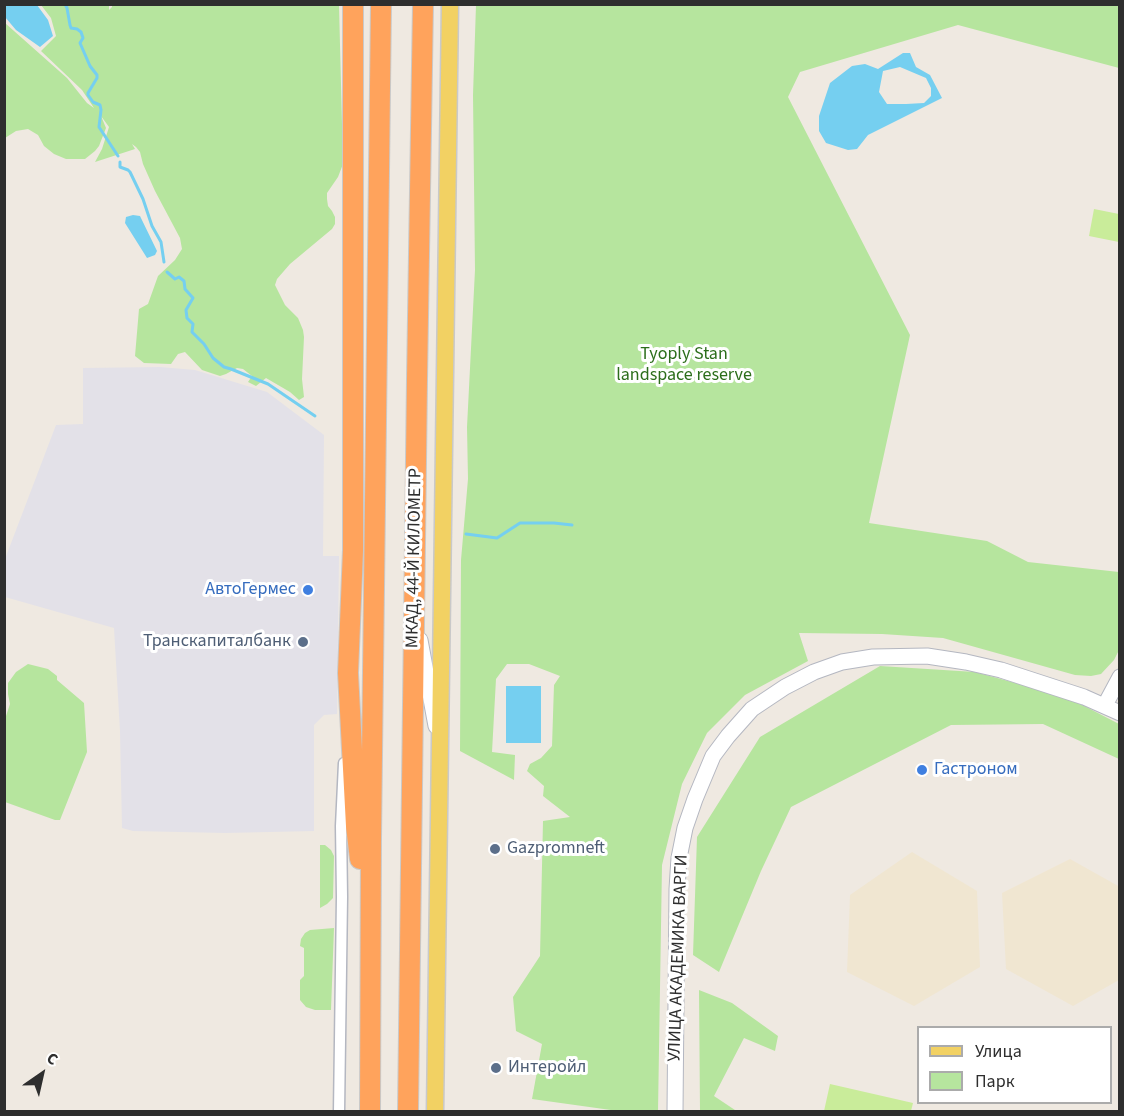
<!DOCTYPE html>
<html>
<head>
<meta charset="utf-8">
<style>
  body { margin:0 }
  #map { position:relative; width:1124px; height:1116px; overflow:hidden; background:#efe9e1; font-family:"Source Sans 3",sans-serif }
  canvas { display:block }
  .frame { position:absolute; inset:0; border:6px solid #2e2e2e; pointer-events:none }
  .legend { position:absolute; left:917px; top:1026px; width:195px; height:78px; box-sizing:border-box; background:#fff; border:2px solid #ababab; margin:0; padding:8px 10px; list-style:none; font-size:18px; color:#2e2e2e }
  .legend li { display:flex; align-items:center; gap:12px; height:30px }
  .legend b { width:30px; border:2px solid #ababab }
  .north { position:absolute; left:12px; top:1044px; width:60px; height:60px; -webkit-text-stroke:4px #fff; paint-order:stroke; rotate:34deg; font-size:16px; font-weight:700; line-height:24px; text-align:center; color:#2e2e2e }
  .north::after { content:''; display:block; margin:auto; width:21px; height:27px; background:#2e2e2e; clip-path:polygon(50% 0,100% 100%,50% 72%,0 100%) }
</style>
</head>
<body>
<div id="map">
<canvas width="1124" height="1116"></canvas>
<div class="frame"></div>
<ul class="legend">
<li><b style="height:8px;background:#f2d163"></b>Улица</li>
<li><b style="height:16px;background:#b6e59e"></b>Парк</li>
</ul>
<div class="north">С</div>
</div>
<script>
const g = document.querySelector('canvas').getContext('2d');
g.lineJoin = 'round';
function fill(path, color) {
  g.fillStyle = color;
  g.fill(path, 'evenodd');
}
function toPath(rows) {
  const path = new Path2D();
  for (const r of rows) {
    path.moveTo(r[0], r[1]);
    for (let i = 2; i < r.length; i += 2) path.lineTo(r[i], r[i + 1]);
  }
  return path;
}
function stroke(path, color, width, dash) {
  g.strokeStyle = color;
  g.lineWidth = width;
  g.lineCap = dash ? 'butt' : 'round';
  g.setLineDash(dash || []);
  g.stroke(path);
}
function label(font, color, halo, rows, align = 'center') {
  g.font = font + ' "Source Sans 3",sans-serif';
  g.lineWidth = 6;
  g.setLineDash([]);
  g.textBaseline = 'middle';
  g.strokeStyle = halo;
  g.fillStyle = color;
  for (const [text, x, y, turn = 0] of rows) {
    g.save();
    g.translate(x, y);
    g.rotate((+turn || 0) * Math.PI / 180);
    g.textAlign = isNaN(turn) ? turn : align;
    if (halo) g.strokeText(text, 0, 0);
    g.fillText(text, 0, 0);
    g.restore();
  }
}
const industrial = toPath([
  [160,367,195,370,267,392,324,435,323,556,339,556,337,714,324,715,314,725,314,831,225,833,133,831,122,828,120,731,114,628,5,597,5,559,56,425,83,424,83,368]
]);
const education = toPath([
  [912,852,977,891,980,967,914,1006,847,972,850,895],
  [1070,859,1120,887,1119,980,1073,1006,1006,969,1002,893]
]);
const green = toPath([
  [112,4,339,5,343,164,338,177,327,193,327,199,328,206,332,211,335,217,335,224,332,229,290,264,277,279,275,285,285,305,298,318,303,330,304,337,302,379,304,397,299,400,290,392,266,378,256,386,248,382,252,376,243,369,237,368,226,374,220,376,202,370,185,352,178,354,171,364,144,363,135,356,139,309,148,304,158,276,175,260,182,249,180,238,155,191,143,164,140,152,136,147,132,144,135,149,95,162,102,149,109,127,101,116,106,128,99,146,95,151,85,159,66,159,54,154,44,146,38,135,28,129,16,131,5,138,5,23,67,78,87,103,94,108,82,90,41,51,56,36,51,18,41,5,109,5,109,10,112,7],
  [476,5,1119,5,1119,68,958,25,800,72,788,97,910,335,869,523,987,541,1028,562,1119,572,1119,650,1114,660,1101,674,1091,676,1075,675,943,638,882,634,799,633,808,661,745,695,707,733,682,784,662,865,658,1111,618,1111,532,1099,542,1044,516,1031,513,997,540,956,543,821,570,817,543,796,544,786,527,771,530,764,541,758,552,746,554,685,560,676,529,664,507,664,496,679,492,752,515,755,514,780,460,751,461,560,468,479,467,427,475,270,473,95],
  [28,664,48,669,57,676,57,680,84,703,87,752,60,820,55,820,5,802,5,719,10,704,8,694,8,683,16,672],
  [880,666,975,672,1067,697,1119,724,1119,759,1043,724,951,725,791,807,761,871,719,972,693,955,697,837,760,737],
  [320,845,325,845,331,850,334,856,333,898,327,904,320,908],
  [334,928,331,1010,315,1010,306,1007,300,1000,300,980,304,976,304,948,300,946,301,939,305,933,310,930],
  [699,990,732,1003,778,1036,775,1051,744,1038,714,1096,735,1110,735,1111,700,1111]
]);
const pitch = toPath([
  [1094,209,1119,214,1119,242,1089,236],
  [830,1084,913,1103,911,1111,824,1111]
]);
const water = toPath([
  [4,5,37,5,48,20,53,36,40,47,16,30,5,17],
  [903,53,910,53,916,67,930,75,942,98,868,135,857,149,848,150,826,143,819,131,819,116,830,83,852,66,865,64,878,69],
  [900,67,926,78,931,88,931,96,924,103,906,104,887,104,879,92,883,71],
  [133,215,140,216,157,251,155,255,147,258,125,223,126,217],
  [506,686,541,686,541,743,506,743]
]);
const stream = toPath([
  [60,4,61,4],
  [65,4,67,8,70,25,71,28,77,29,81,32,83,38,80,43,90,66,97,75,97,78,88,93,88,95,93,102,100,105,101,110,99,127,118,156],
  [120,162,120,167,128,170,130,172,143,199,152,226,161,242,164,262],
  [167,272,175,279,179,277,184,281,185,289,193,298,186,310,187,318,193,324,192,332,204,344,213,358,224,367,231,369,268,384,315,416],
  [466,534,497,538,520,523,554,523,572,525]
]);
const street = toPath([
  [339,1112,342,897,341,826,344,763]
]);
const secondary = toPath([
  [420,640,436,726],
  [1105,705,1120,677],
  [675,1112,677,889,679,858,685,828,695,799,713,756,728,736,752,709,785,687,814,672,842,662,873,657,927,656,966,662,1001,670,1084,697,1120,713]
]);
const primary = toPath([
  [435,1112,450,4]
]);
const highway = toPath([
  [353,4,353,550,348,673,356,826,360,859],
  [370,1112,371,837,381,4],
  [408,1112,417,379,423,4]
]);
const markers = [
  [308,590,6,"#3f7fe0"],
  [303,642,6,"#5c6f8a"],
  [922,770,6,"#3f7fe0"],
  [495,849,6,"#5c6f8a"],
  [496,1068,6,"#5c6f8a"]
];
const parkNames = [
  ["Tyoply Stan",684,355],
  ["landspace reserve",684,376]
];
const streetNames = [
  ["МКАД, 44-Й КИЛОМЕТР",415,558,-89],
  ["УЛИЦА АКАДЕМИКА ВАРГИ",679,958,-88]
];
const shopNames = [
  ["АвтоГермес",296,590],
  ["Гастроном",934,770,"left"]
];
const serviceNames = [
  ["Транскапиталбанк",291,642,"right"],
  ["Gazpromneft",507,849],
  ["Интеройл",508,1068]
];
fill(industrial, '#e3e1e8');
fill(education, '#f0e6d1');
fill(green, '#b6e59e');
fill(pitch, '#c9ec9a');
fill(water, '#75cff0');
stroke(stream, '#75cff0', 3);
stroke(street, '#b4b7c1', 13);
stroke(secondary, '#b4b7c1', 17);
stroke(primary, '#c9c9c9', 19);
stroke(highway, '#c9c9c9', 22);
stroke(street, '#fff', 10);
stroke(secondary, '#fff', 15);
stroke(primary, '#f2d163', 16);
stroke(highway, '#ffa35c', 20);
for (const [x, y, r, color] of markers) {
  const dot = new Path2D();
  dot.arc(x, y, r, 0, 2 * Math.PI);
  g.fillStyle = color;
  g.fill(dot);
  stroke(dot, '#fff', 2);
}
label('18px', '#2c6e1b', '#fff', parkNames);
label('18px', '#2e2e2e', '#fff', streetNames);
label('18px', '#366cbe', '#fff', shopNames, 'right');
label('18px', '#4e5e75', '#fff', serviceNames, 'left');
</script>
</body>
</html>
